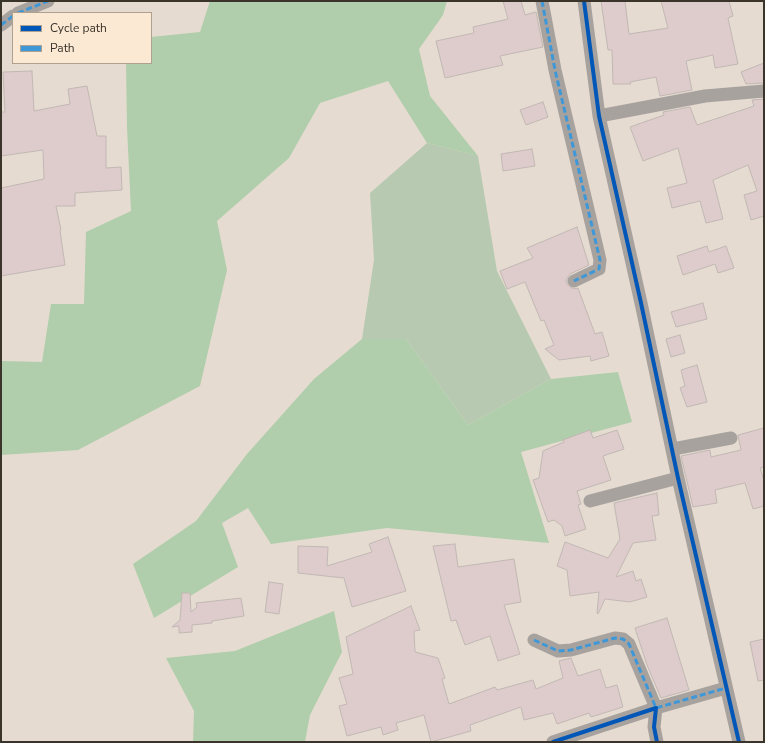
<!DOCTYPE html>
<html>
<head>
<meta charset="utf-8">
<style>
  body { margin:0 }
  #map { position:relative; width:765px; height:743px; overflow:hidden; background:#e5dbd0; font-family:"Nunito Sans",sans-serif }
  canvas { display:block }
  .frame { position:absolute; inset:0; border:2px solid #3a342b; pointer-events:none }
  .legend { position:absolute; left:12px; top:12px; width:140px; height:52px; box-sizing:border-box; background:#fbe9d4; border:1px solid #aea190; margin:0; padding:5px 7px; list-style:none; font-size:12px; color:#3a342b }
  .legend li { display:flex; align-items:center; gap:8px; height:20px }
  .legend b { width:20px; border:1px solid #aea190 }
</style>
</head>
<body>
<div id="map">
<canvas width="765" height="743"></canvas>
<div class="frame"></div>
<ul class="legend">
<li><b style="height:5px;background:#0057b8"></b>Cycle path</li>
<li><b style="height:5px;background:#3e97d7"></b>Path</li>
</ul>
</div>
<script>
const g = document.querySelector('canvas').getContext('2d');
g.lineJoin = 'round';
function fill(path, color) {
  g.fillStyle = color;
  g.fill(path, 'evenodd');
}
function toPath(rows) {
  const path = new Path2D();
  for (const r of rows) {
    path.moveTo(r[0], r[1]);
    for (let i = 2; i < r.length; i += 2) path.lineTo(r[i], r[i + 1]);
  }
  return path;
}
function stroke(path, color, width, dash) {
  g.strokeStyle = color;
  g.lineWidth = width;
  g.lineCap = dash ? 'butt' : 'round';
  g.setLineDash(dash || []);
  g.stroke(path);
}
const green = toPath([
  [427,143,478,156,497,271,551,379,468,425,406,339,362,339,374,260,370,193]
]);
const forest = toPath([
  [210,1,447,1,443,15,419,49,430,96,478,156,427,143,388,81,320,103,289,158,217,221,227,270,200,386,78,450,1,455,1,361,42,362,51,304,84,304,86,232,131,211,127,127,126,63,151,63,151,37,200,32],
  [362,339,406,339,468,425,551,379,618,372,632,422,521,452,549,543,387,528,271,544,248,508,222,523,238,567,154,618,133,564,196,521,247,454,314,379],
  [334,611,342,652,310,715,305,742,193,742,194,711,166,658,235,651]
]);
const building = toPath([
  [503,1,521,1,525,15,536,12,543,47,500,56,503,65,445,78,436,41,474,33,473,27,508,19,503,1],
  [601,1,625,1,629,34,668,28,661,1,729,1,733,16,728,18,738,64,715,68,713,55,686,61,692,90,660,96,656,77,630,82,631,84,613,84,612,50,608,50,601,1],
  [764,63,764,83,746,84,741,72,764,63],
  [32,71,34,111,70,104,68,89,87,86,97,136,106,136,106,168,121,167,122,190,75,193,75,206,56,206,61,230,60,231,65,265,1,276,1,188,44,179,43,150,1,156,1,112,5,112,3,72,32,71],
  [764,99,764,216,751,220,744,195,757,191,748,165,713,180,723,219,706,223,700,201,672,208,667,188,687,183,678,148,643,161,630,127,664,115,663,112,690,107,697,125,754,106,752,100,764,99],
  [543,102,548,117,526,125,520,110,543,102],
  [532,149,535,166,503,171,501,154,532,149],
  [577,227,589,265,570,274,566,280,567,284,573,289,578,288,595,334,602,332,609,356,591,361,590,356,559,360,545,349,554,345,544,320,541,321,525,282,507,289,500,271,533,258,527,248,577,227],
  [707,246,709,252,726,246,734,268,718,273,715,264,683,275,677,256,707,246],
  [703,303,707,319,676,327,671,312,703,303],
  [680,335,685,353,671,357,666,339,680,335],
  [697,365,707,402,687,407,680,388,685,386,681,370,697,365],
  [764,428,764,467,760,468,764,480,764,506,753,509,745,483,715,490,717,503,693,507,681,456,710,450,711,457,741,450,738,435,764,428],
  [590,430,593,438,617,430,624,449,603,456,611,480,577,491,581,504,578,505,586,529,565,536,562,526,554,520,548,522,533,480,539,478,543,451,564,442,563,440,590,430],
  [657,493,659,515,652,516,656,540,633,543,616,577,633,571,636,581,641,579,647,597,630,602,605,599,598,614,597,613,599,592,570,596,567,570,557,566,565,542,608,558,620,539,614,503,657,493],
  [388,537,406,591,352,607,344,578,298,573,298,546,328,547,327,566,372,552,369,544,388,537],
  [455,544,458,567,514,559,521,602,504,605,520,654,498,661,490,636,465,645,456,620,451,621,433,546,455,544],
  [269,582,283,584,279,614,265,612,269,582],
  [182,593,190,593,191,612,197,607,196,603,241,598,244,616,212,621,212,623,192,625,192,632,179,633,179,626,172,627,180,620,182,593],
  [411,606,420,630,414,631,415,652,438,658,445,678,442,679,449,704,495,687,497,690,533,680,536,689,563,678,559,661,571,658,578,676,600,669,606,688,617,685,623,707,591,717,589,713,557,724,553,713,524,720,521,707,470,725,471,731,431,742,424,715,396,723,398,730,383,735,381,727,347,736,339,706,347,704,339,678,353,674,346,637,411,606],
  [667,618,689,690,661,698,647,665,635,628,667,618],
  [764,639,764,680,758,681,750,642,764,639]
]);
const minor = toPath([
  [542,1,555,70,600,260,599,269,574,281],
  [584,1,599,116,641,303,678,478,739,742],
  [18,13,48,1],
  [1,25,13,16],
  [599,116,705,96,764,91],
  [673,449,731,438],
  [590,501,678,478],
  [534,640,558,651,571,650,615,638,623,639,629,644,656,708,726,688],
  [553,742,656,708,654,727,657,742]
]);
const quiet = toPath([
  [542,1,555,70,600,260,599,269,574,281],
  [18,13,48,1],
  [1,25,13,16],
  [534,640,558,651,571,650,615,638,623,639,629,644,656,708,726,688]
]);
const cycleway = toPath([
  [584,1,599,116,641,303,678,478,739,742],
  [553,742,656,708,654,727,657,742]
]);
fill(green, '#b7cab1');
fill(forest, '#b0ceab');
fill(building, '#decbcb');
stroke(building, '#c1b8b4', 1);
stroke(minor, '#a8a29f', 13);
stroke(quiet, '#3e97d7', 3, [6, 3]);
stroke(cycleway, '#0057b8', 4);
</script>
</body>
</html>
